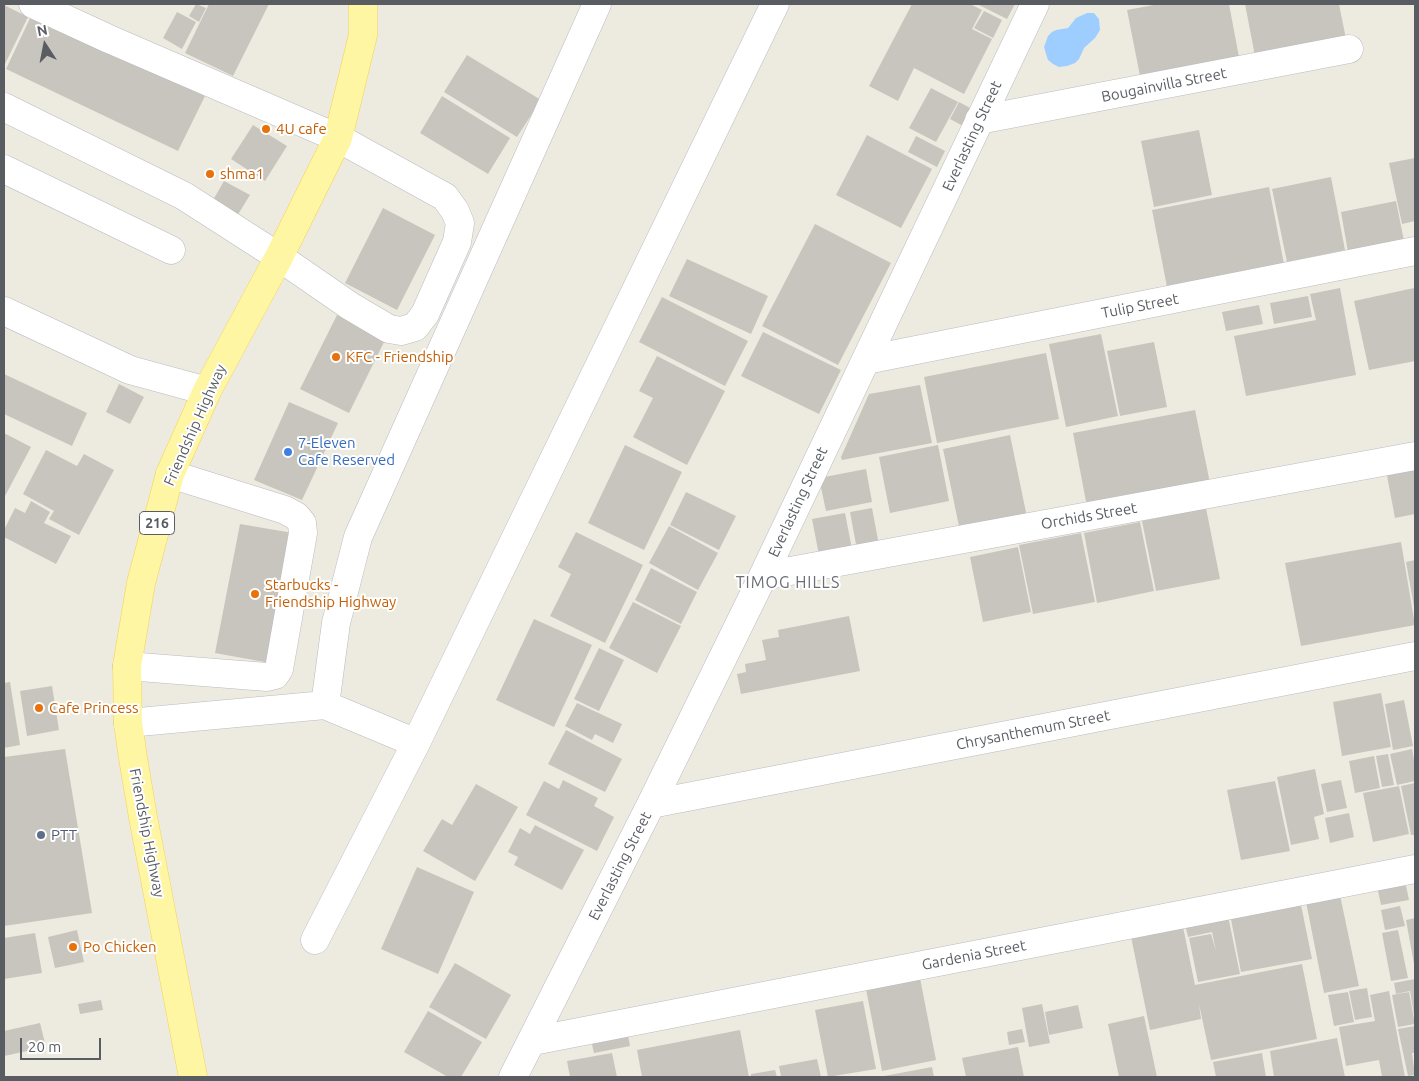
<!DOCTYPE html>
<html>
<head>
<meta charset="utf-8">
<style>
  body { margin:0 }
  #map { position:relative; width:1419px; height:1081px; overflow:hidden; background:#edebe0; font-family:Ubuntu,sans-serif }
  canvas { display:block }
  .frame { position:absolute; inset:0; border:5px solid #595d62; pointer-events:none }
  .north { position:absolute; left:20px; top:20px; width:50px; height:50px; -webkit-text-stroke:4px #fff; paint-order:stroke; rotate:349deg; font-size:14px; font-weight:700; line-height:20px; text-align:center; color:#595d62 }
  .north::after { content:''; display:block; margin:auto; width:18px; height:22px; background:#595d62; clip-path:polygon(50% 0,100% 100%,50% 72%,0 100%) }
  .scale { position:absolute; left:20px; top:1038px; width:81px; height:22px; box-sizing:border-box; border:2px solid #595d62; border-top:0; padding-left:6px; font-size:15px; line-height:18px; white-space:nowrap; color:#595d62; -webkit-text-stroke:4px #fff; paint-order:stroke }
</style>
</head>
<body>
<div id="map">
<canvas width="1419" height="1081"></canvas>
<div class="frame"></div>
<div class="north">N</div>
<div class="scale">20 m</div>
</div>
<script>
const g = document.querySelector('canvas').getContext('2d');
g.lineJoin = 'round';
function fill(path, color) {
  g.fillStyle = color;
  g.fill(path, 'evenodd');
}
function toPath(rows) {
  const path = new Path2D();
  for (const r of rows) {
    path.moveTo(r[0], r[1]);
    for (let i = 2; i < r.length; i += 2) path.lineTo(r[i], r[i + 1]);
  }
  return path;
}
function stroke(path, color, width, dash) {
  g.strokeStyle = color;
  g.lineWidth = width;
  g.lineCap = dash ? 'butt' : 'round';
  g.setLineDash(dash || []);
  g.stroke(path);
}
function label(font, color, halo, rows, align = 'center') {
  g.font = font + ' Ubuntu,sans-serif';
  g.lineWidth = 4;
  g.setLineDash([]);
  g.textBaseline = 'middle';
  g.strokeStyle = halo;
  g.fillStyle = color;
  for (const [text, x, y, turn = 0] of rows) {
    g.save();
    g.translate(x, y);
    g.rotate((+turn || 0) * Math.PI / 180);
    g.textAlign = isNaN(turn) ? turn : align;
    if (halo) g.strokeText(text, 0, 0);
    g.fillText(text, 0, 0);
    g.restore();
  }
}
const water = toPath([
  [1087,13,1094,13,1099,19,1100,30,1095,38,1084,48,1079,59,1075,63,1067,66,1059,67,1053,64,1048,60,1046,54,1044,47,1048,36,1052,32,1056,30,1068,28,1076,18]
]);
const building = toPath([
  [196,4,206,8,199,22,189,16],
  [209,4,269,4,233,76,185,53],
  [912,4,970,4,982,10,972,29,992,39,964,94,914,68,898,101,869,86],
  [977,4,1015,4,1007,19],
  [1159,4,1229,4,1239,57,1140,76,1127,10],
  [1245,4,1339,4,1346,39,1255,56],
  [4,5,28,17,4,66],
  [984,11,1002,20,993,38,974,28],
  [177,12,196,22,182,49,163,38],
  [32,14,205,96,178,151,6,69],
  [467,55,541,100,517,137,444,92],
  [931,88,958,102,936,142,909,128],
  [442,96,510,138,488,174,420,133],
  [959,102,972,109,963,126,950,119],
  [253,125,287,146,265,181,231,159],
  [1199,130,1212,195,1154,207,1141,141],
  [867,135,932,169,901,228,836,195],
  [916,136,945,151,937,167,908,152],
  [1415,158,1415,221,1402,224,1389,163],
  [1331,177,1345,250,1287,262,1272,189],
  [224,181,250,195,234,221,209,207],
  [1269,187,1284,264,1167,287,1152,210],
  [1396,201,1404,241,1348,252,1341,212],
  [383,208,435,235,397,310,345,283],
  [815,224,891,263,838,365,762,326],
  [687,259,768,296,751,334,669,296],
  [1340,288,1356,375,1246,396,1234,336,1316,320,1310,294],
  [1414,288,1415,294,1415,361,1369,370,1354,301],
  [1308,296,1312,317,1274,324,1270,303],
  [662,297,748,341,725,386,639,342],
  [1259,305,1263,324,1226,331,1222,312],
  [337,315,385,340,349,413,300,389],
  [763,332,841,370,819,414,741,376],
  [1101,334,1118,416,1066,427,1049,344],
  [1154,342,1167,407,1120,416,1107,351],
  [1046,353,1059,419,937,443,924,377],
  [657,356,725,391,687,465,633,437,653,398,639,391],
  [4,374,87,413,72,446,4,414],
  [119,384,144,397,130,424,106,412],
  [920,385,932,443,842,460,841,457,869,394],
  [289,402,338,423,302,500,254,480],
  [1195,410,1210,483,1087,507,1073,433],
  [4,433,31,447,4,498],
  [1010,435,1028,522,961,536,943,449],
  [625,445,682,472,644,550,588,523],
  [938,445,949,501,890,513,879,457],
  [46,450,77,466,84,454,114,470,79,535,49,519,54,511,23,494],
  [1413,459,1415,472,1415,514,1395,518,1385,465],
  [866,469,872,502,826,511,819,478],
  [686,492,736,516,719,550,670,525],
  [31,501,50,512,44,523,71,536,56,564,4,537,4,530,15,508,25,513],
  [872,508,879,545,857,550,850,512],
  [1206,508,1220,579,1156,591,1142,521],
  [845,513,852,549,819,555,812,519],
  [1140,522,1154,591,1097,603,1084,533],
  [240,524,293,533,270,663,215,653],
  [669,526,718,553,698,590,649,563],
  [576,532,643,565,605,643,550,616,571,574,558,567],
  [1081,533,1095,602,1033,614,1019,545],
  [1401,542,1415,625,1301,646,1285,563],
  [1018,547,1031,612,983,622,970,557],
  [1415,560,1415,607,1414,607,1406,562],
  [651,568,697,592,681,624,635,600],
  [633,602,681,626,657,673,609,648],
  [849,616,860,671,741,694,737,674,746,672,745,664,766,660,762,640,779,637,778,630],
  [534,619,592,645,554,727,496,700],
  [599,648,624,660,599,711,574,699],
  [10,682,20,745,4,748,4,683],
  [52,686,59,730,27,736,20,691],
  [1381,693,1391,747,1342,756,1333,702],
  [1404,700,1413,746,1393,750,1385,704],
  [577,703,622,724,613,743,595,734,592,740,565,726],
  [566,730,622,759,605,792,548,764],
  [65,749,92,913,4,926,4,757],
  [1412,749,1415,765,1415,781,1397,785,1390,754],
  [1388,754,1394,785,1382,787,1376,756],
  [1374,756,1380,788,1355,793,1349,761],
  [1315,769,1324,814,1314,817,1319,839,1291,845,1277,777],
  [563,780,598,798,594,806,614,817,597,851,526,815,544,781,559,789],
  [1341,780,1347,808,1327,812,1321,784],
  [1275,781,1290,851,1241,860,1227,790],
  [1415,783,1415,835,1411,835,1401,786],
  [476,784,518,807,475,881,423,851,442,819,452,825],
  [1399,786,1409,834,1373,842,1363,793],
  [1349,813,1354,837,1330,843,1325,818],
  [535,825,584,850,562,890,514,865,518,857,508,852,520,828,530,834],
  [417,867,474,892,438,974,381,949],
  [1404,876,1409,900,1381,905,1376,882],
  [1340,895,1359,986,1324,993,1306,902],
  [1300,900,1312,959,1241,972,1230,914],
  [1400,906,1405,926,1385,930,1381,910],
  [1227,911,1240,974,1198,982,1189,938,1211,934,1216,951,1212,932,1188,937,1184,920],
  [1181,917,1195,985,1302,964,1317,1039,1211,1060,1199,1004,1201,1019,1150,1030,1129,927],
  [1415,918,1415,964,1414,964,1406,920],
  [77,930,84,962,55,968,48,937],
  [1398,930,1408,978,1391,981,1382,933],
  [35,933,42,973,4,979,4,938],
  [455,963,511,995,486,1039,429,1007],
  [919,973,936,1060,882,1071,865,984],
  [1415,979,1415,1015,1414,1015,1410,991,1396,994,1394,983],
  [1367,988,1372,1017,1355,1020,1349,991],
  [1389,991,1405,1077,1382,1077,1379,1060,1346,1066,1339,1027,1375,1021,1370,995],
  [1348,992,1354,1022,1334,1026,1328,995],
  [1409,992,1415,1024,1398,1027,1392,995],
  [101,1000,103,1010,80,1014,78,1004],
  [863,1001,876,1069,828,1077,815,1010],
  [1042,1004,1050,1043,1029,1047,1022,1008],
  [1078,1005,1083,1028,1049,1035,1045,1012],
  [428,1011,482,1042,461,1077,448,1077,404,1052],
  [1144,1016,1157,1077,1119,1077,1108,1024],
  [40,1023,46,1047,4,1056,4,1031],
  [626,1024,630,1046,594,1053,589,1031],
  [1415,1026,1415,1053,1412,1053,1415,1075,1408,1076,1398,1029],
  [1022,1029,1025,1042,1009,1045,1007,1032],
  [740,1030,749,1077,642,1077,637,1050],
  [1337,1038,1345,1077,1274,1077,1270,1051],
  [1018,1047,1024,1077,966,1077,962,1058],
  [612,1053,617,1077,570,1077,567,1061],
  [1262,1053,1266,1077,1216,1077,1213,1062],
  [817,1059,821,1077,781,1077,779,1066],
  [932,1067,934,1077,884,1077,884,1076],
  [775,1070,777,1077,751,1077,751,1074]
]);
const minor = toPath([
  [4,107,184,196,279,257,350,306,389,329,401,331,415,327,425,314,457,242,460,223,455,211,445,197,338,138,109,39,33,4],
  [979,120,1349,49],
  [4,169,171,250],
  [4,311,130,370,207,391],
  [866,360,1415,251],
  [763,576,1415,456],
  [127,666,267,677,275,675,279,669,303,533,302,523,296,516,285,510,170,474],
  [325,705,336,623,358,537,597,4],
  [128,723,325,705,416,743],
  [651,804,1415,656],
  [315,940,416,743,775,4],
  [533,1041,1415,869],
  [513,1077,651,804,763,576,1035,4]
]);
const major = toPath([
  [193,1077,143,817,133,758,128,723,127,666,141,583,170,474,207,391,279,257,338,138,363,35,363,4]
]);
const markers = [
  [266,129,5,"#e8710a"],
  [210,174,5,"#e8710a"],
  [336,357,5,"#e8710a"],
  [288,452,5,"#3f7fe0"],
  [255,594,5,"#e8710a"],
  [39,708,5,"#e8710a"],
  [41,835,5,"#5c6f8a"],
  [73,947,5,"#e8710a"]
];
const shields = [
  [157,523,35]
];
const shieldNames = [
  ["216",157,523]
];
const streetNames = [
  ["Bougainvilla Street",1164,85,-11],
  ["Everlasting Street",972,136,-65],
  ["Tulip Street",1140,306,-11],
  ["Friendship Highway",195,425,-66],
  ["Everlasting Street",798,502,-65],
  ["Orchids Street",1089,516,-10],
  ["Chrysanthemum Street",1033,730,-11],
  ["Friendship Highway",147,833,79],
  ["Everlasting Street",620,866,-63],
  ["Gardenia Street",974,955,-11]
];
const foodNames = [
  ["4U cafe",276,129],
  ["shma1",220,174],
  ["KFC - Friendship",346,357],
  ["Starbucks -",265,585],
  ["Friendship Highway",265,602],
  ["Cafe Princess",49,708],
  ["Po Chicken",83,947]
];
const shopNames = [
  ["7-Eleven",298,443],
  ["Cafe Reserved",298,460]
];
const serviceNames = [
  ["PTT",51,835]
];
const neighbourhoodNames = [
  ["TIMOG HILLS",788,583]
];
fill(water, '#9eceff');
fill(building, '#c8c5be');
stroke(minor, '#b8bbc0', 29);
stroke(major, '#f4d252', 29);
stroke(minor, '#fff', 28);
stroke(major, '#fff6a3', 28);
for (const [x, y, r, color] of markers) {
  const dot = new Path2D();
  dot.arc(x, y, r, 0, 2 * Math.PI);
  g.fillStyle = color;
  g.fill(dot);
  stroke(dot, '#fff', 2);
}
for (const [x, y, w] of shields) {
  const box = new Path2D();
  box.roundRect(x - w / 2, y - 11.5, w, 23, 4);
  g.fillStyle = '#fff';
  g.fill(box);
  stroke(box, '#595d62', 1);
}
label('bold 14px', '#595d62', null, shieldNames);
label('15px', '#595d62', '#fff', streetNames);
label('15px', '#c56008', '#fff', foodNames, 'left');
label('15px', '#366cbe', '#fff', shopNames, 'left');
label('15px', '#4e5e75', '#fff', serviceNames, 'left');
g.letterSpacing = '1px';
label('16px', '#6a6e74', '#fff', neighbourhoodNames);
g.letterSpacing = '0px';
</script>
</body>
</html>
